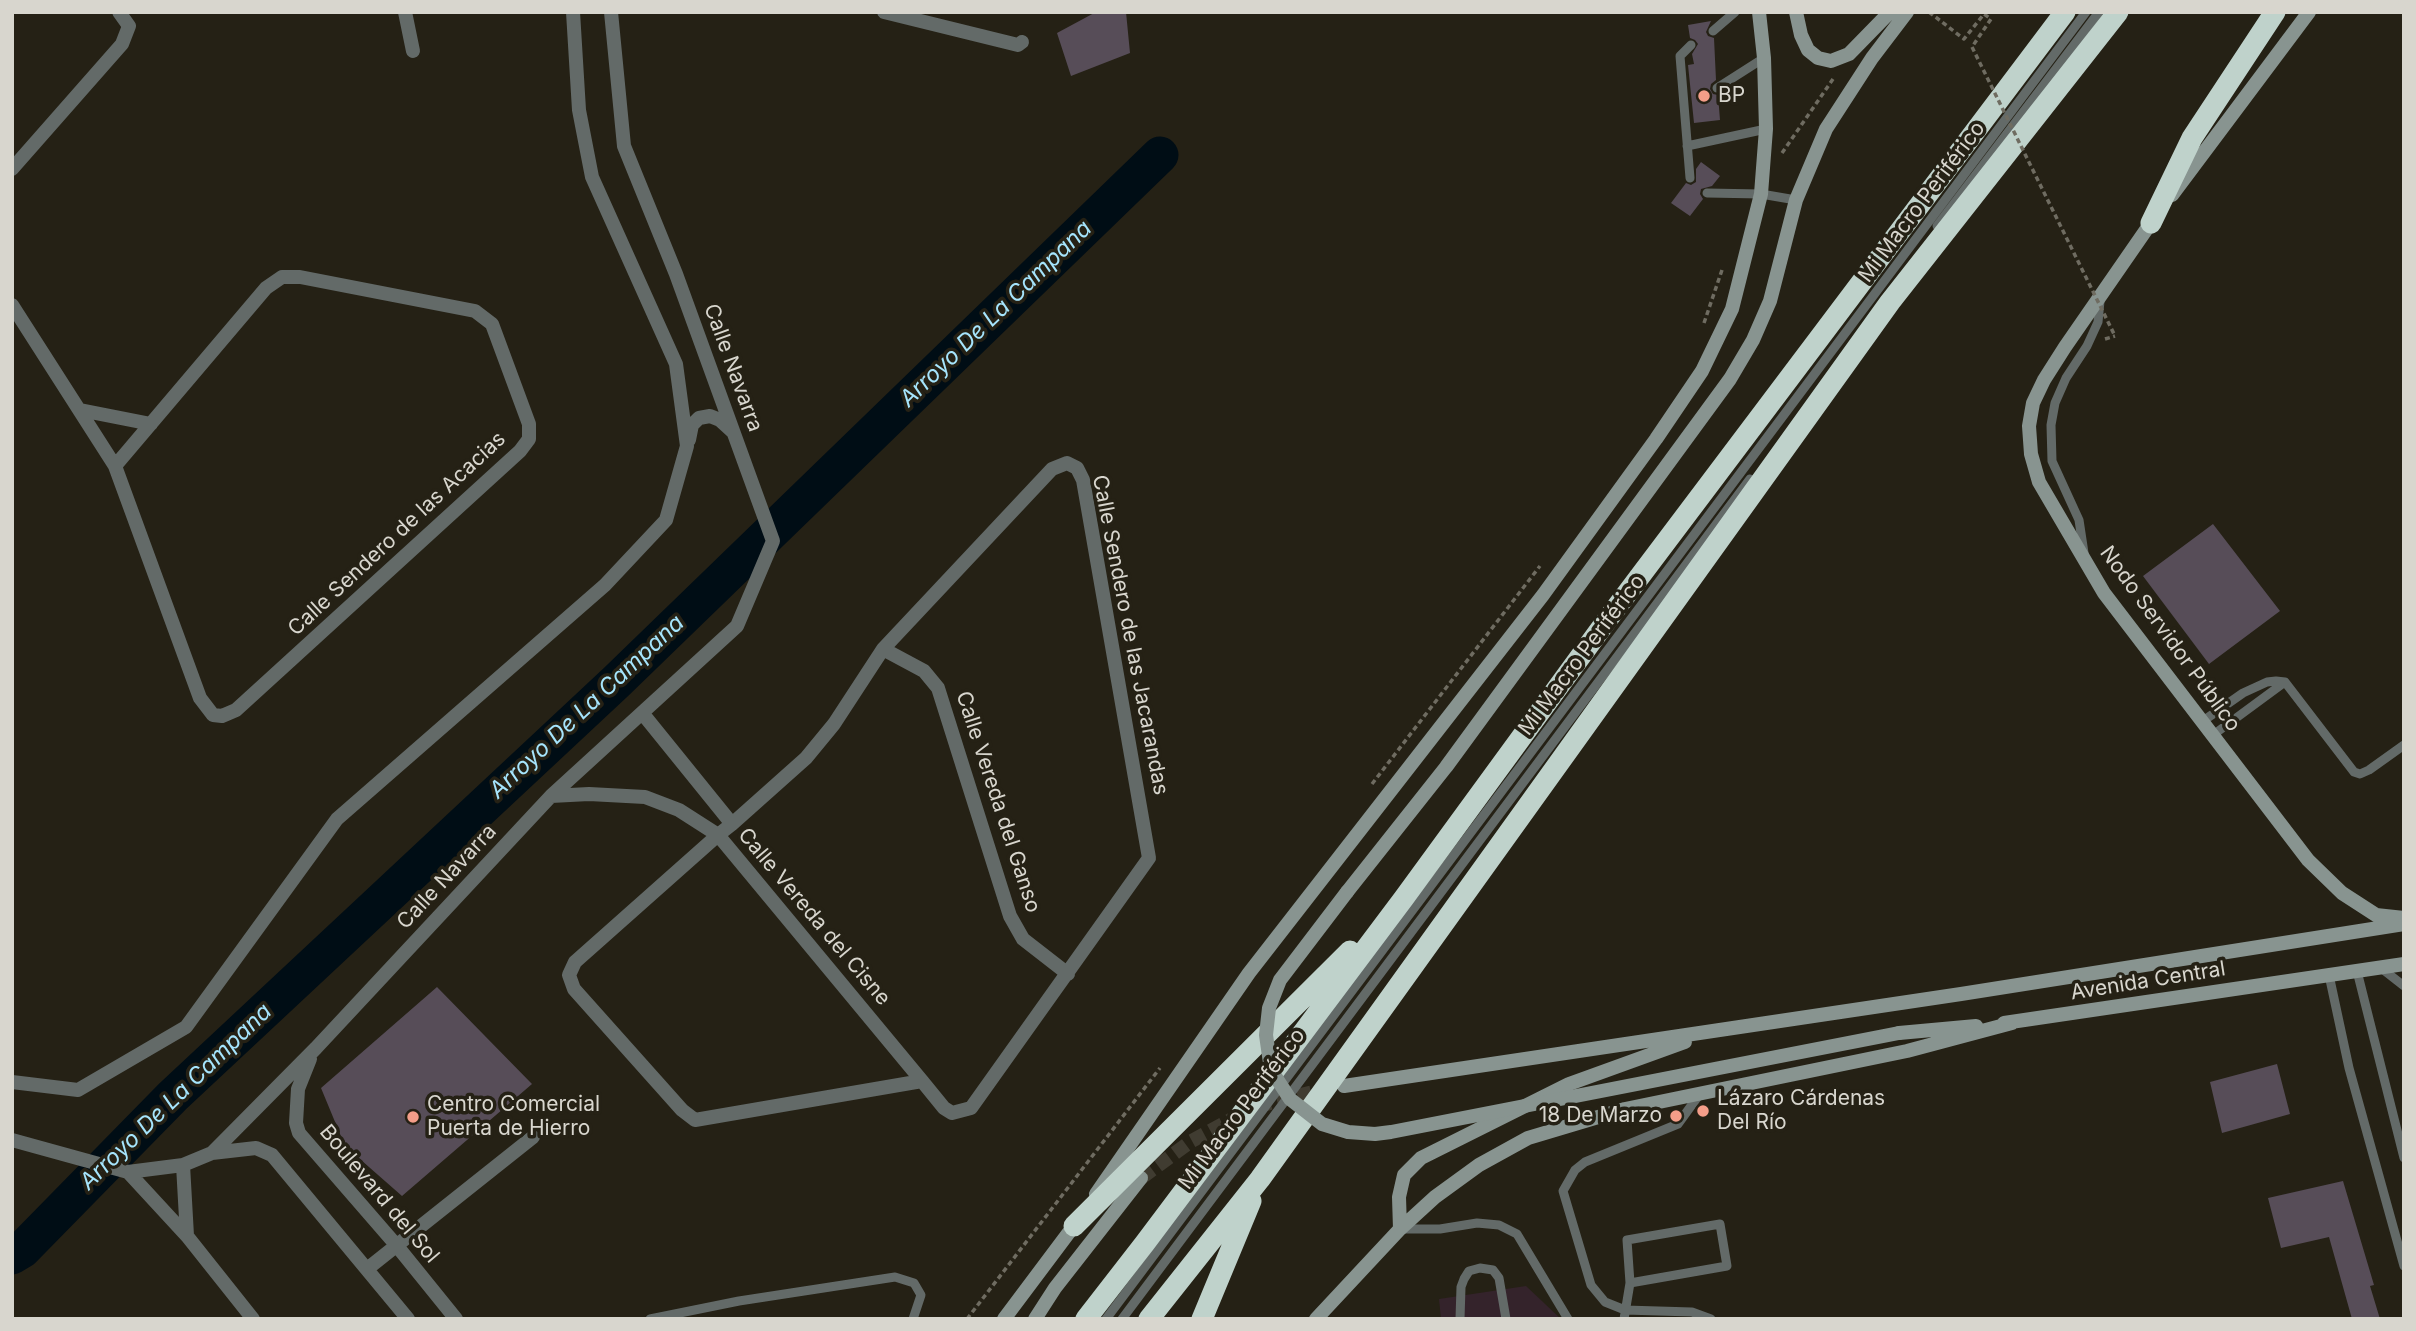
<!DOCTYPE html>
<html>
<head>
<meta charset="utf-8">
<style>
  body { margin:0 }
  #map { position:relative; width:2416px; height:1331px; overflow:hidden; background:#252115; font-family:Inter,sans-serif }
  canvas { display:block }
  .frame { position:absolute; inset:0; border:14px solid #d8d6ce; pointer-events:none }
</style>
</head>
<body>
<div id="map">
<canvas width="2416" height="1331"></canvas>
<div class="frame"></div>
</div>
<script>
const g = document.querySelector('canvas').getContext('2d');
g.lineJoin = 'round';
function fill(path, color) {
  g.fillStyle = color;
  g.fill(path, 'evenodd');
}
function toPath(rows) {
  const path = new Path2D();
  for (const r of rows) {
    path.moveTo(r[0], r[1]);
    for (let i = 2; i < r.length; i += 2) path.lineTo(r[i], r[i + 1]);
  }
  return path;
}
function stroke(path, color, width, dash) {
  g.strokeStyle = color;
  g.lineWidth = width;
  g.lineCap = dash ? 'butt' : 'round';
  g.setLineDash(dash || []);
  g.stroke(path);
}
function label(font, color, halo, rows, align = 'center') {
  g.font = font + ' Inter,sans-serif';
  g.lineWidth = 7;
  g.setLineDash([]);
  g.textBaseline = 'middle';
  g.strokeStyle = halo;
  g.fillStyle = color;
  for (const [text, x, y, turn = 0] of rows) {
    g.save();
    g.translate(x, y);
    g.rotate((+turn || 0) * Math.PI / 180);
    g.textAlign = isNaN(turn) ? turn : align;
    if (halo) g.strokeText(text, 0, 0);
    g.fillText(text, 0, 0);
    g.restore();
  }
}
const education = toPath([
  [1526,1286,1561,1319,1441,1319,1439,1299]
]);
const river = toPath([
  [12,1256,22,1250,173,1096,616,682,1160,155]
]);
const building = toPath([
  [1096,12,1126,12,1130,53,1071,76,1057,33],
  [1711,21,1706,32,1708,36,1714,38,1716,80,1711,84,1710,89,1713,94,1718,95,1720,120,1694,123,1688,65,1694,64,1692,54,1698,44,1695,40,1690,38,1688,25],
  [1701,162,1720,176,1712,186,1701,189,1700,194,1703,199,1690,216,1671,203,1686,183,1691,185,1696,182,1696,169],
  [2213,524,2280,611,2209,664,2143,576],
  [437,987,532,1084,402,1196,345,1146,321,1088],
  [2277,1064,2290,1114,2222,1133,2210,1082],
  [2343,1181,2374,1285,2370,1286,2380,1319,2352,1319,2329,1237,2281,1248,2268,1198]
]);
const secondaryTunnel = toPath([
  [1257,1107,1276,1101,1326,1089],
  [1141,1178,1190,1142,1236,1117]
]);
const path = toPath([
  [1929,12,1964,39,1984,14,1991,19,1972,47],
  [1782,153,1833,79],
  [1704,323,1723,267],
  [2105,339,2115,336],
  [1372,784,1540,566],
  [967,1319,1160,1068]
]);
const lane = toPath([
  [1713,31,1735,12],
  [1717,88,1764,58],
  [1687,146,1766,129],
  [1690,178,1680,56,1691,45],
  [1707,193,1761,194,1796,200],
  [1937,226,2099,12],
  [2084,553,2079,520,2052,461,2051,425,2055,403,2066,378,2087,346,2098,322,2100,301],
  [2203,721,2243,693,2267,682,2276,681,2285,682,2354,772,2360,774,2369,770,2404,745],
  [2213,735,2285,682],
  [2381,968,2404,986],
  [2357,971,2404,1158],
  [2329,975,2349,1068,2404,1266],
  [1699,1095,1678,1124,1585,1162,1575,1170,1563,1191,1591,1285,1605,1302,1625,1310,1692,1312,1711,1319],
  [1400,1229,1440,1229,1477,1223,1499,1225,1517,1234,1568,1319],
  [650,1319,739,1301,895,1277,914,1283,921,1295,913,1319],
  [1106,1319,2086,12],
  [1122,1319,1750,479],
  [1460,1319,1461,1287,1464,1279,1469,1271,1480,1268,1493,1270,1499,1278,1506,1319],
  [1624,1319,1630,1283,1727,1266,1720,1224,1627,1240,1630,1283]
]);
const street = toPath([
  [405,12,413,51],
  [884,12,1018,45,1022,42],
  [12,169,122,44,129,26,119,12],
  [12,305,115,466,200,698,213,715,222,716,236,710,520,451,529,439,529,424,492,324,475,311,300,277,282,277,266,288,115,466],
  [80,410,151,424],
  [689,440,692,425,699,418,710,416,720,420,732,431],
  [883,649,924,671,938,688,1010,916,1023,939,1068,974],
  [643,714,732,824],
  [551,796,589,794,645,797,679,810,718,835,922,1081,944,1108,952,1113,971,1108,1149,858,1083,480,1077,468,1067,463,1052,469,883,649,834,724,806,758,732,824,718,835,575,962,569,975,574,989,682,1110,695,1120,922,1081],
  [310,1059,298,1089,296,1123,299,1133,397,1246,456,1319],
  [12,1082,78,1090,186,1027,337,819,605,585,666,520,687,446,676,364,592,177,579,110,573,12],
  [12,1140,128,1172,183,1165,212,1153,316,1048,551,796,737,626,773,541,676,274,624,146,611,12],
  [212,1153,256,1148,272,1155,408,1319],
  [183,1165,187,1236],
  [128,1172,187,1236,253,1319],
  [367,1269,533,1137]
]);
const secondary = toPath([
  [1796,12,1801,35,1808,50,1818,58,1831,61,1849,54,1890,12],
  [2172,195,2309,12],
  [2155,217,2065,347,2044,380,2033,403,2029,426,2031,454,2039,482,2104,593,2308,860,2342,893,2376,915,2404,918],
  [1347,892,1446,767,1730,379,1753,340,1770,301,1796,200,1826,129,1872,58,1907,12],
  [2004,1023,2404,964],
  [1899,1033,1976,1026],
  [1344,1086,1961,994,2404,924],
  [1096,1194,1249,973,1543,595,1656,439,1702,371,1732,309,1761,194,1766,129,1764,58,1759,12],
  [1400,1229,1399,1197,1404,1175,1421,1158,1569,1084,1685,1042],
  [1004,1319,1079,1219],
  [1035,1319,1055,1288,1141,1178],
  [1316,1319,1400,1229,1435,1197,1479,1165,1528,1138,1625,1109,1907,1051,2012,1023]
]);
const highway = toPath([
  [2151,223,2192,138,2275,12],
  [1074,1226,1350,951],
  [1086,1319,1145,1243,1404,898,1610,616,2065,12],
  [1149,1319,1260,1179,1890,302,2118,12],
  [1202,1319,1251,1201]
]);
const pathBridge = toPath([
  [1972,47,2115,336]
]);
const secondaryBridge = toPath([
  [1347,892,1280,980,1269,1008,1266,1035,1270,1063,1275,1076,1290,1099,1322,1124,1348,1132,1375,1134,1391,1132,1899,1033]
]);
const markers = [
  [1704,96,7,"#f49e89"],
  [1703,1111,7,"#f49e89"],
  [1676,1116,7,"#f49e89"],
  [413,1117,7,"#f49e89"]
];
const poiNames = [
  ["BP",1718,96],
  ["Lázaro Cárdenas",1717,1099],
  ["Del Río",1717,1123],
  ["Centro Comercial",427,1105],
  ["Puerta de Hierro",427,1129],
  ["18 De Marzo",1662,1116,"right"]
];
const streetNames = [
  ["Mi Macro Periférico",1922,202,-53],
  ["Calle Navarra",733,368,70],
  ["Calle Sendero de las Acacias",397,534,-43],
  ["Calle Sendero de las Jacarandas",1130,635,79],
  ["Nodo Servidor Público",2170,639,54],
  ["Mi Macro Periférico",1582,655,-53],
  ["Calle Vereda del Ganso",998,802,72],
  ["Calle Navarra",447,877,-47],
  ["Calle Vereda del Cisne",814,917,50],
  ["Avenida Central",2148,981,-9],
  ["Mi Macro Periférico",1242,1109,-53],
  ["Boulevard del Sol",379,1194,50]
];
const waterNames = [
  ["Arroyo De La Campana",996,314,-44],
  ["Arroyo De La Campana",587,707,-43],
  ["Arroyo De La Campana",176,1097,-44]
];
fill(education, '#34232b');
stroke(river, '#000d15', 37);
fill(building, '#574d58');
stroke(secondaryTunnel, '#403c31', 14, [14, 7]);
stroke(path, '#6f6c61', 3.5, [5, 3.5]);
stroke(lane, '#636a68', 9);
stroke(street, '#636a68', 14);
stroke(secondary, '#889490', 14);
stroke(highway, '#bfd2cb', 21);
stroke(pathBridge, '#6f6c61', 3.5, [5, 3.5]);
stroke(secondaryBridge, '#889490', 14);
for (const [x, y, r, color] of markers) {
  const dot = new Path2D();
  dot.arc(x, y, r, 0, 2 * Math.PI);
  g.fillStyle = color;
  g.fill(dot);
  stroke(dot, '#252115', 2.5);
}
label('21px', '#d8d6ce', '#252115', poiNames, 'left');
label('21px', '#d8d6ce', '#252115', streetNames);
label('italic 23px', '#a6e5fd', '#252115', waterNames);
</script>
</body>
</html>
